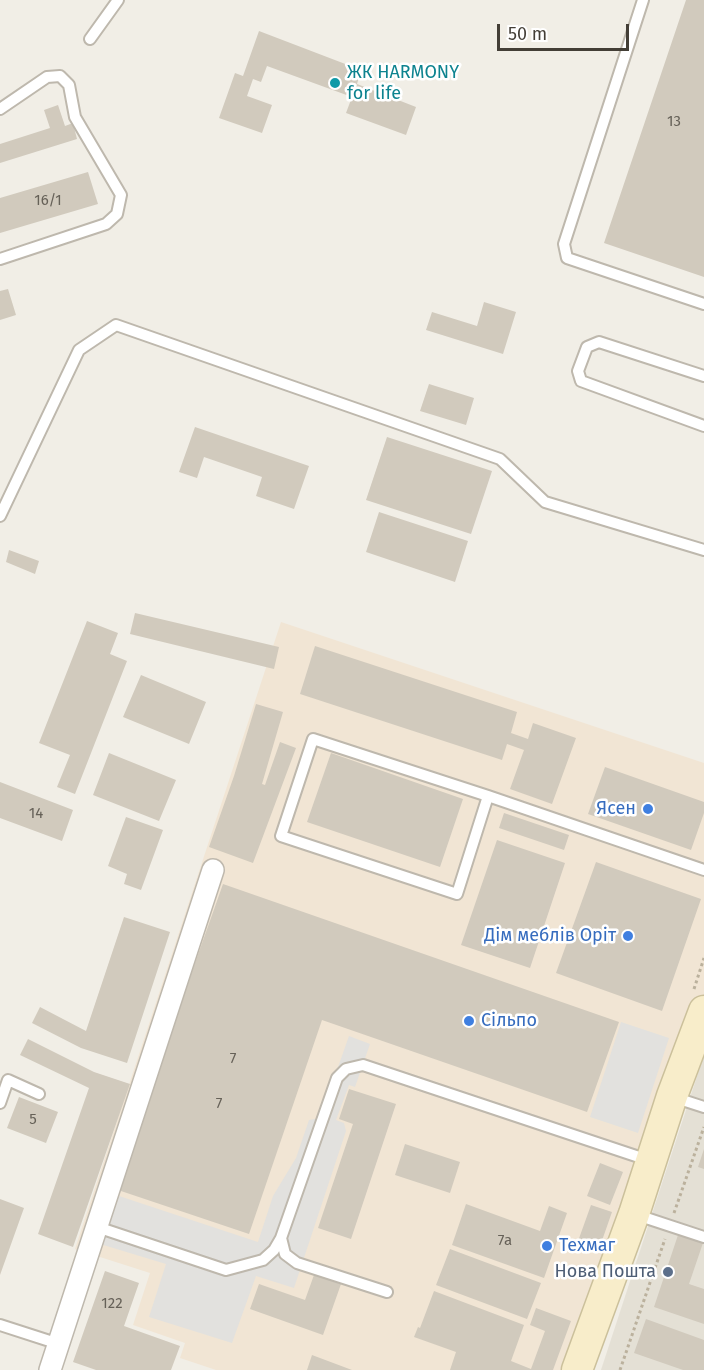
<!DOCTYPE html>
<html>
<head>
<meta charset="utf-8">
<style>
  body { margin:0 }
  #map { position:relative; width:704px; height:1370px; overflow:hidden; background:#f1eee6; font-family:"Fira Sans",sans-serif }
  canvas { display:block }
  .scale { position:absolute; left:497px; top:24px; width:132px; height:27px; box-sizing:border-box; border:3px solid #433e36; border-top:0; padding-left:8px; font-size:18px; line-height:21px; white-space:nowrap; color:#433e36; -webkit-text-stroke:4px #fff; paint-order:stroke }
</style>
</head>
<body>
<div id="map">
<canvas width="704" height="1370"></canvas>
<div class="scale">50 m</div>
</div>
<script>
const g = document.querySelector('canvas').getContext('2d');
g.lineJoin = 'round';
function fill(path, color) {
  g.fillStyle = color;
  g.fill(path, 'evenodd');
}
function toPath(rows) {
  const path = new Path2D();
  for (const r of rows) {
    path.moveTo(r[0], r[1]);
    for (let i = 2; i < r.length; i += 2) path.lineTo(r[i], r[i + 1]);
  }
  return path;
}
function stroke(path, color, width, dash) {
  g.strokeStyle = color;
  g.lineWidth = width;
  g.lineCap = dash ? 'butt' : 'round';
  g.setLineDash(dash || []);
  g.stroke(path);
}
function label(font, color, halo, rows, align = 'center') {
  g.font = font + ' "Fira Sans",sans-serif';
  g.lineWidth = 5;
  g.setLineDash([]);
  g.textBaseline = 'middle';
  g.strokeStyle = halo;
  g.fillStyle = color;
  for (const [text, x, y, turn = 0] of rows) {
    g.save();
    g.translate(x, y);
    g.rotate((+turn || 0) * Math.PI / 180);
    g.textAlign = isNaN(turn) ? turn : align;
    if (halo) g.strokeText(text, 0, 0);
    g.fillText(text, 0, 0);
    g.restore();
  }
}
const residential = toPath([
  [704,1055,704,1370,601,1370]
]);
const commercial = toPath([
  [281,622,704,763,704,1011,577,1370,216,1370,180,1358,185,1343,133,1325,150,1273,75,1249]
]);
const parking = toPath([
  [621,1022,669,1038,638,1133,590,1117],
  [349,1036,370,1044,355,1087,349,1085,336,1120,344,1123,346,1131,294,1288,256,1276,232,1343,149,1317,166,1264,100,1244,116,1195,258,1242,273,1196,296,1158,309,1120,320,1118]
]);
const building = toPath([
  [686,0,704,0,704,277,604,243],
  [259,31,361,70,357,84,416,107,406,135,346,113,352,97,267,66,261,82,253,79,247,96,272,105,262,133,219,118,235,73,243,76],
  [58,105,65,126,73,123,77,139,0,163,0,144,50,128,44,110],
  [88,172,98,204,0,233,0,198],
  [8,289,16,315,0,320,0,291],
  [484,302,516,312,503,354,426,330,432,312,477,326],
  [429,384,474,398,466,425,420,411],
  [195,427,309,466,294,509,256,496,262,477,204,457,197,478,179,472],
  [387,437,492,471,471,534,366,500],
  [379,512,468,541,455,582,366,552],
  [9,550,39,561,35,574,6,562],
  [135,613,279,647,274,669,130,634],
  [87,621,118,633,110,654,127,661,75,794,57,787,70,755,39,743],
  [315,646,517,712,511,733,528,739,533,723,576,738,552,804,510,789,524,750,507,744,502,760,300,694],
  [141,675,206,702,189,744,123,717],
  [256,704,283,712,262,784,265,785,280,742,296,748,253,863,209,847,234,776],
  [109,753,176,780,159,821,93,795],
  [331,753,463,799,440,867,307,822],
  [605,767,704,802,704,813,691,850,588,814],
  [0,782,73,810,62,841,0,818],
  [504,813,569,835,564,850,499,828],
  [126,817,163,830,141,890,124,884,127,874,108,866],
  [497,840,565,863,530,968,461,945],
  [596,862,701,899,662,1011,556,973],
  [223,884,619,1022,587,1112,322,1020,249,1234,115,1189],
  [124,917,170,932,127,1063,81,1048,32,1023,40,1007,86,1031],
  [28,1039,94,1072,130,1084,73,1247,38,1234,89,1088,20,1055],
  [349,1089,396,1104,351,1239,318,1228,353,1124,339,1119],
  [19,1097,58,1112,46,1143,7,1128],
  [405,1144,460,1162,450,1193,395,1175],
  [704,1149,704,1169,698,1167],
  [600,1163,623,1172,610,1205,587,1196],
  [0,1199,24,1208,0,1275],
  [466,1204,540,1231,549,1206,567,1213,544,1278,452,1245],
  [591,1205,612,1212,598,1252,577,1244],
  [679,1232,704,1240,689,1284,704,1289,704,1324,654,1307],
  [450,1249,541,1283,527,1319,436,1285],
  [105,1271,139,1283,124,1326,180,1346,171,1370,96,1370,73,1362],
  [314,1275,341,1284,323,1335,250,1309,259,1284,305,1300],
  [434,1291,524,1325,511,1361,531,1369,545,1331,530,1325,536,1308,571,1321,553,1370,450,1370,456,1352,414,1337,418,1327,420,1328],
  [646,1319,704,1340,704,1370,683,1370,634,1353],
  [312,1355,352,1370,307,1370]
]);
const path = toPath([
  [694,989,704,958],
  [674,1213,704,1127],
  [620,1370,665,1239]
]);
const service = toPath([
  [643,0,564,244,567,258,704,304],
  [90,39,118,0],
  [0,109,47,77,60,76,69,85,75,117,121,195,117,214,106,224,0,259],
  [704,376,599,342,587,347,578,371,581,381,704,426],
  [0,516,79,350,116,325,500,459,545,502,704,550],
  [488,796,457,894,281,836,313,739,488,796,704,870],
  [673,1097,704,1107],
  [0,1103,8,1080,39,1094],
  [634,1214,704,1237],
  [97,1227,226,1270,263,1260,274,1250,281,1238],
  [387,1292,297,1263,285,1254,281,1238,337,1078,346,1069,363,1065,648,1160],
  [0,1325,59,1344]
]);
const minor = toPath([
  [50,1370,213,870]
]);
const secondary = toPath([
  [577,1370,634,1214,672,1096,704,1011]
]);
const markers = [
  [335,83,6,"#0f9aa8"],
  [648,809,6,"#3f7fe0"],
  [628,936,6,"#3f7fe0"],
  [469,1021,6,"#3f7fe0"],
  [547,1246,6,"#3f7fe0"],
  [668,1272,6,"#5c6f8a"]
];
const numberNames = [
  ["13",674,122],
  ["16/1",48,201],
  ["14",36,814],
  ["7",233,1059],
  ["7",219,1104],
  ["5",33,1120],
  ["7а",505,1241],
  ["122",112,1304]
];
const cultureNames = [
  ["ЖК HARMONY",347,73],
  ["for life",347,94]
];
const shopNames = [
  ["Ясен",636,809],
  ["Дім меблів Оріт",616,936],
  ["Сільпо",481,1021,"left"],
  ["Техмаг",559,1246,"left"]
];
const serviceNames = [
  ["Нова Пошта",656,1272]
];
fill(residential, '#e4e0d5');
fill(commercial, '#f1e5d4');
fill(parking, '#e2e1de');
fill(building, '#d1cabd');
stroke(service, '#beb8ad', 14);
stroke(minor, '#beb8ad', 24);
stroke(secondary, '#cbc09b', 33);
stroke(path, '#bbb19d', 3, [3, 3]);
stroke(service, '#fff', 10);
stroke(minor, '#fff', 21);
stroke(secondary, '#f8edca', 30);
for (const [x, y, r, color] of markers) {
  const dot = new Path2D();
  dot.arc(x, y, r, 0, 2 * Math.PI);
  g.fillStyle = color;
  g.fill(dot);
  stroke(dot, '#fff', 2);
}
label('15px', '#666158', null, numberNames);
label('18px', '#0d838f', '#fff', cultureNames, 'left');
label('18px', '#366cbe', '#fff', shopNames, 'right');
label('18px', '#4e5e75', '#fff', serviceNames, 'right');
</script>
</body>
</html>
